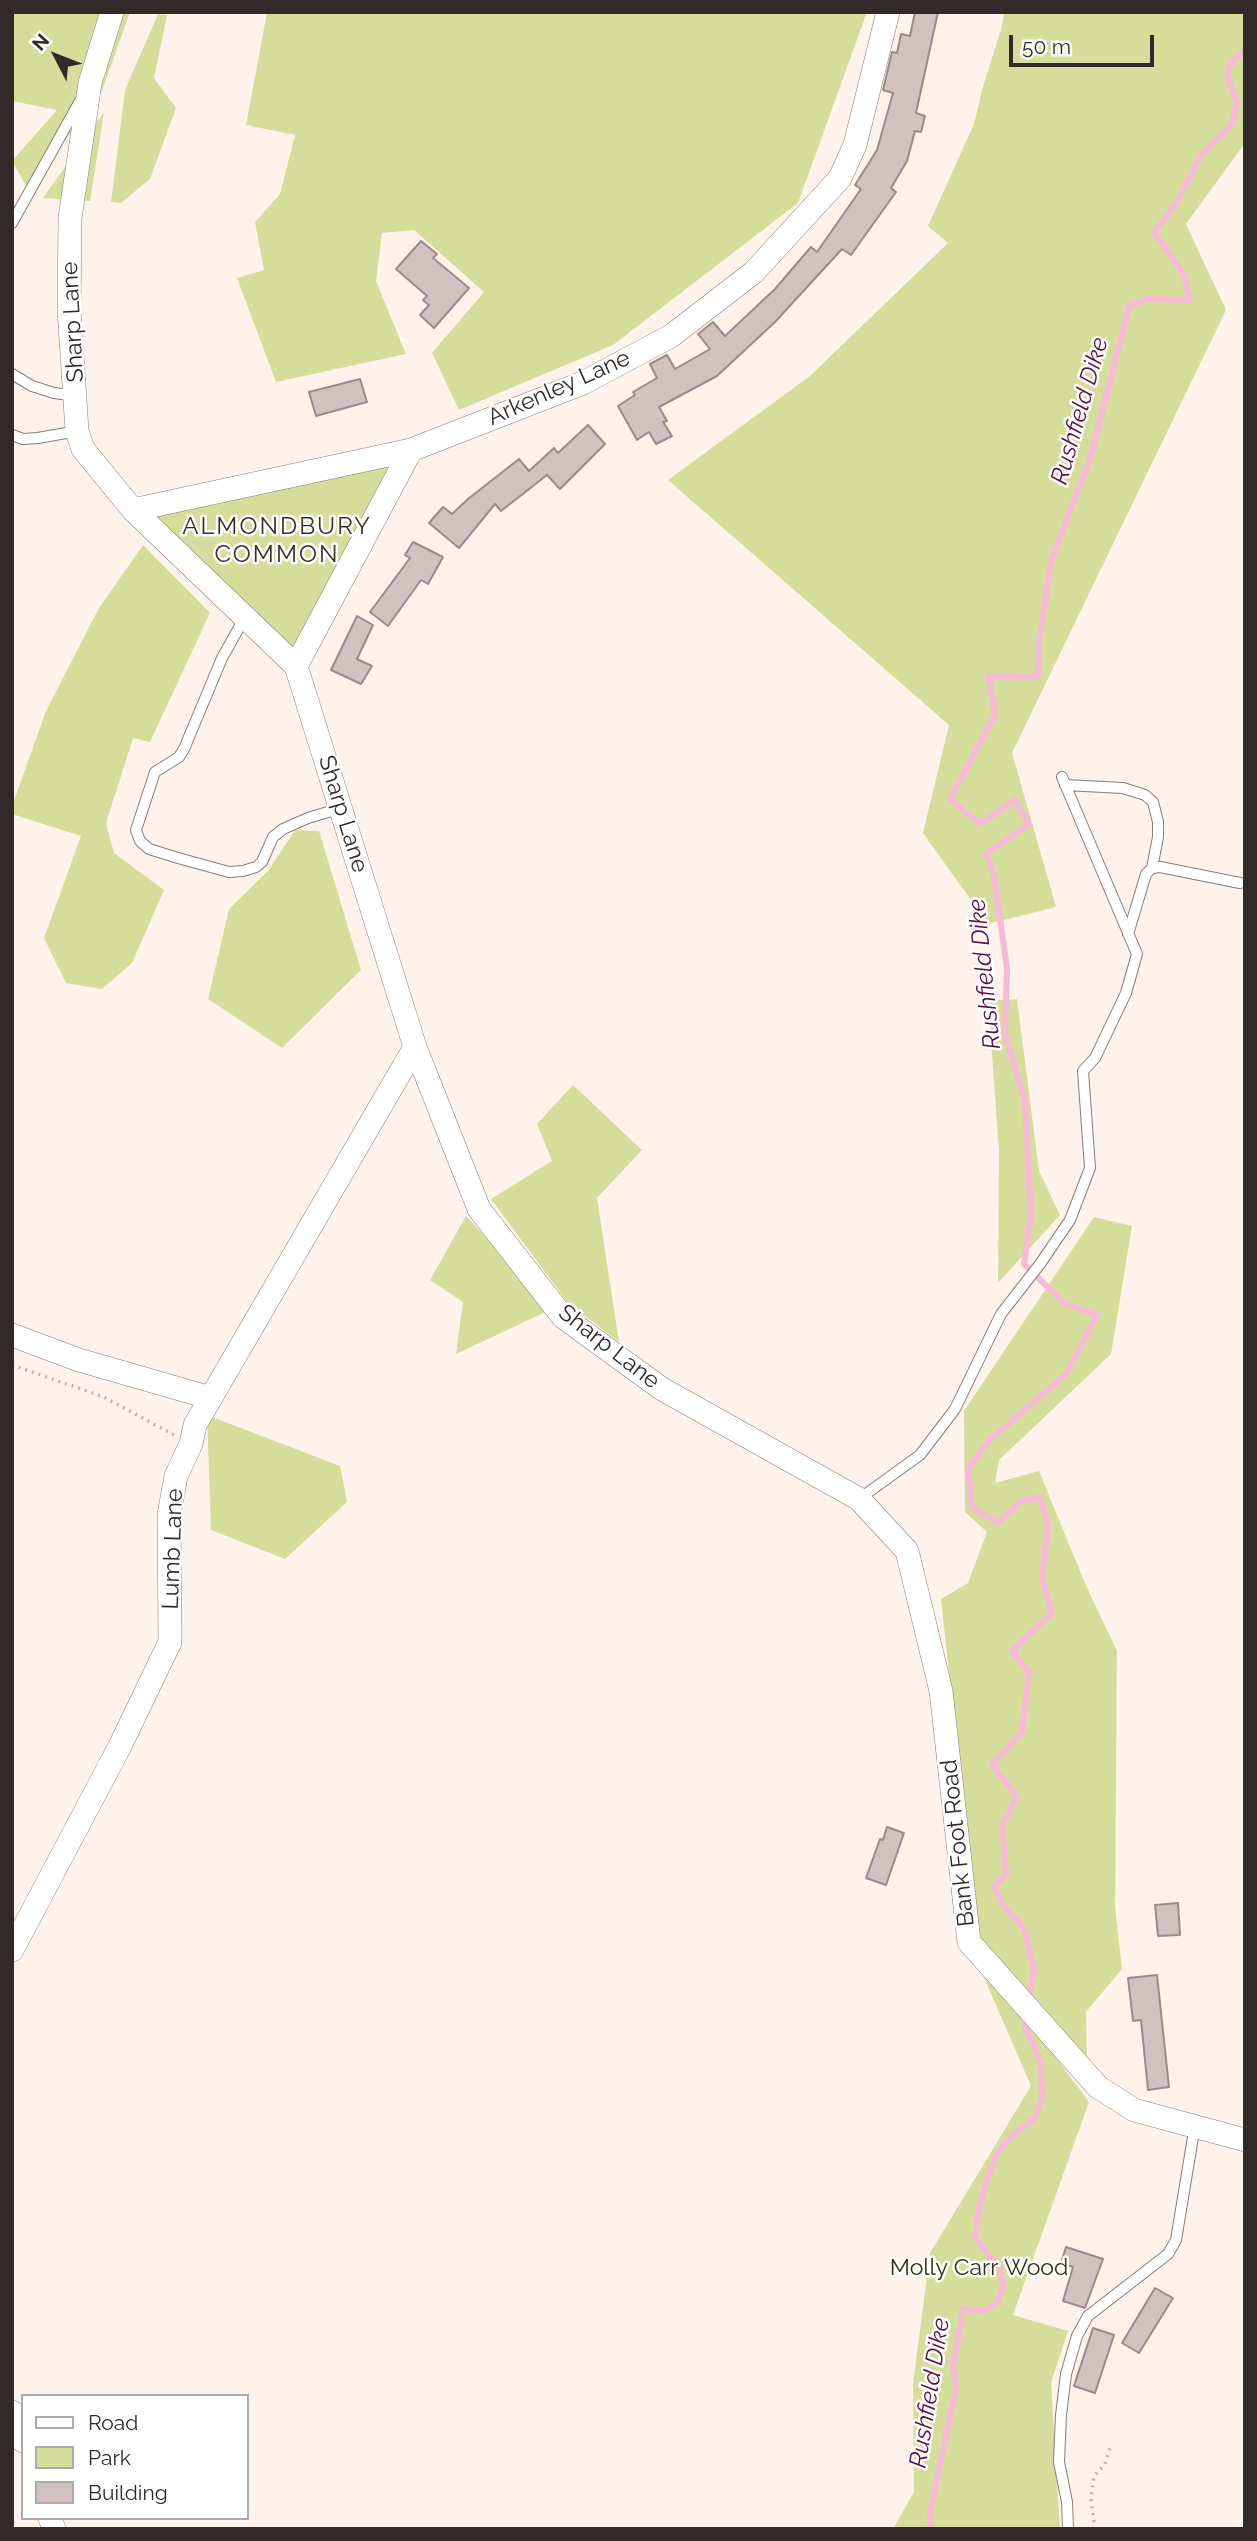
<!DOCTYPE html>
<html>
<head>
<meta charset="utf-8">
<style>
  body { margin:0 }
  #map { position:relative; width:1257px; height:2541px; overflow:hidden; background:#fff2ea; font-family:Raleway,sans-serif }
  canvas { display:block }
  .frame { position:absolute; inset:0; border:14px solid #302b29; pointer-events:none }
  .legend { position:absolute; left:21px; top:2394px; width:228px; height:126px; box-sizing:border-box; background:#fff; border:2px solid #acaaa9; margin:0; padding:9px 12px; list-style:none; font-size:21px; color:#302b29 }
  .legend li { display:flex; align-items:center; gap:14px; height:35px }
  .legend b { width:35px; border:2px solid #acaaa9 }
  .north { position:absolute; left:21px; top:21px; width:70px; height:70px; -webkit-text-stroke:5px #fff; paint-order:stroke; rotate:312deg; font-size:19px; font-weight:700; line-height:28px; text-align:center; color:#302b29 }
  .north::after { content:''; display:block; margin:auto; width:24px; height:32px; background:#302b29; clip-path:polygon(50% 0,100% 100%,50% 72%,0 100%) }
  .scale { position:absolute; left:1009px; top:35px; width:145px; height:32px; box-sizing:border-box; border:4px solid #302b29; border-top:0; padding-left:9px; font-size:21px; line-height:24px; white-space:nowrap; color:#302b29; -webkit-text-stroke:5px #fff; paint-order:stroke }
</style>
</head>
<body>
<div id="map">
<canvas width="1257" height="2541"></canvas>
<div class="frame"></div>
<ul class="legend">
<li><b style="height:9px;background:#fff"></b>Road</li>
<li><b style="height:19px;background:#d4de9a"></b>Park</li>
<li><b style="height:19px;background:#d1c1c1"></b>Building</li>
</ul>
<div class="north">N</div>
<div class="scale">50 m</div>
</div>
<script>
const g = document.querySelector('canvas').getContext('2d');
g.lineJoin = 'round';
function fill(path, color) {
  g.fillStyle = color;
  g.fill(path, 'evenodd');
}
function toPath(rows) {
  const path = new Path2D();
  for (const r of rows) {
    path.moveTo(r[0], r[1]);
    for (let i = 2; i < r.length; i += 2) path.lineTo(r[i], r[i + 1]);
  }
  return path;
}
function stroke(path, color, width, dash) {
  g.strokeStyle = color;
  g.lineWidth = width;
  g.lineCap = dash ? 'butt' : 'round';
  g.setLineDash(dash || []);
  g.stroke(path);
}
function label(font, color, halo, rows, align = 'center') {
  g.font = font + ' Raleway,sans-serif';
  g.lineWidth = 5;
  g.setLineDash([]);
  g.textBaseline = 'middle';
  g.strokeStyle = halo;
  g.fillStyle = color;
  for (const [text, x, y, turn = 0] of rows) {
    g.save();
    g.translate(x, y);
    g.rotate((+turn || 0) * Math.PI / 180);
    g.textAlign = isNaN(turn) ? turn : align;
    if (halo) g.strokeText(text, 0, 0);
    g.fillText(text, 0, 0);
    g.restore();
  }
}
const green = toPath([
  [12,12,130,12,102,91,28,189,12,161,57,110,12,101],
  [267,12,867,12,798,203,613,345,459,410,432,353,484,292,414,230,382,233,376,281,406,354,276,382,237,278,264,270,255,222,280,194,295,135,246,125],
  [1004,12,1245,12,1245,143,1186,224,1226,310,1012,753,1056,907,988,924,923,833,949,725,668,480,810,376,948,243,928,226,974,124,982,90,1002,26],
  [158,14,167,15,154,78,176,108,150,179,121,203,111,202,125,90],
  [104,112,90,201,43,198],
  [411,449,296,664,132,506],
  [143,545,210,613,150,742,133,738,106,823,114,853,164,890,132,963,102,989,66,983,44,938,81,836,12,814,12,806,46,711,99,608],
  [295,830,319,831,361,970,282,1048,208,999,229,909,268,871],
  [1017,999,1039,1171,1060,1215,998,1283,999,1150,988,1001],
  [573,1085,642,1150,597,1198,619,1342,568,1303,491,1199,552,1161,537,1124],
  [466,1216,552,1309,456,1354,463,1302,430,1280],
  [1094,1217,1132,1226,1111,1354,999,1460,995,1483,1039,1471,1084,1581,1117,1651,1115,1907,1122,1969,1086,2012,1087,2057,978,1940,941,1599,968,1583,987,1532,965,1512,964,1411],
  [207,1415,340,1466,347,1502,285,1559,211,1530],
  [966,1936,1089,2102,1013,2315,1068,2331,1051,2383,1060,2529,893,2529,914,2492,913,2384,930,2253,1031,2086]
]);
const stream = toPath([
  [1029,2001,1034,1968,1023,1927,1002,1904,994,1886,1006,1875,1002,1825,1017,1796,992,1765,1022,1732,1029,1672,1012,1651,1052,1613,1042,1578,1048,1526,1040,1497,1021,1501,998,1523,972,1507,968,1468,990,1440,1066,1374,1097,1315,1064,1303,1024,1264,1031,1215,1025,1102,1005,1034,1007,969,994,875,986,854,1029,824,1015,800,980,824,950,799,995,715,989,676,1038,677,1039,642,1051,561,1090,459,1129,306,1146,299,1190,300,1184,275,1154,232,1176,204,1201,155,1232,125,1237,102,1228,79,1229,68,1235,58,1245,51],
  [931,2529,930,2512,956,2388,953,2366,963,2309,984,2311,997,2303,1003,2285,1000,2268,975,2238,978,2214,985,2186,997,2153,1014,2134,1035,2118,1042,2097,1041,2063,1025,2027,1027,2015]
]);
const building = toPath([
  [915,12,938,12,916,113,925,116,921,132,915,131,907,161,891,188,896,192,851,255,842,249,775,322,717,376,659,407,667,421,663,422,672,436,656,444,649,432,637,440,618,406,635,395,633,392,657,378,650,364,667,355,675,369,710,349,698,334,713,322,725,336,775,289,811,247,817,252,861,189,855,185,877,150,893,93,883,90,892,52,897,53,901,34,910,36,915,12],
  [421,241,437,254,433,258,469,288,434,328,420,315,429,305,423,300,427,296,396,269,421,241],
  [360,379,367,402,316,416,309,392,360,379],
  [588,425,605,444,560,489,547,475,501,511,495,504,459,548,429,523,443,507,452,514,468,499,519,459,529,471,554,448,558,453,588,425],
  [413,542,443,557,428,584,421,580,388,626,370,612,410,558,405,555,413,542],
  [357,616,373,625,357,659,372,666,361,684,331,670,357,616],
  [887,1827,904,1833,886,1885,866,1878,880,1839,883,1840,887,1827],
  [1178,1903,1180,1935,1158,1936,1155,1905,1178,1903],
  [1157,1975,1169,2087,1148,2090,1141,2020,1133,2021,1128,1978,1157,1975],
  [1066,2247,1103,2259,1085,2308,1063,2301,1073,2267,1061,2263,1066,2247],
  [1155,2288,1173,2298,1139,2353,1122,2343,1155,2288],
  [1093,2328,1114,2335,1095,2393,1074,2386,1093,2328]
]);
const path = toPath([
  [12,1365,104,1397,174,1435],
  [1093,2529,1094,2522,1091,2498,1094,2476,1105,2464,1110,2448]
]);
const lane = toPath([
  [12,223,80,101],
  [12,374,32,386,54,393,76,396],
  [12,435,23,439,38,438,77,431],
  [245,617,222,658,184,749,179,757,155,772,136,830,140,841,149,849,178,858,229,872,243,871,256,867,262,862,273,837,283,829,308,818,341,808],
  [1065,785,1123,788,1145,795,1153,802,1158,822,1158,837,1152,868],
  [1128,934,1146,874,1152,868,1160,867,1240,883],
  [859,1499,920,1455,955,1409,1001,1314,1040,1264,1070,1220,1090,1168,1083,1071,1095,1058,1126,993,1137,954,1062,777],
  [1068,2529,1067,2502,1059,2462,1061,2415,1066,2374,1077,2336,1088,2316,1168,2254,1176,2240,1195,2125]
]);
const street = toPath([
  [112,12,90,83,70,218,69,309,77,431,83,449,133,510,296,666,415,1047,479,1209,563,1317,662,1389,859,1499,907,1551,941,1691,969,1942,1098,2087,1134,2110,1245,2140],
  [133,510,411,450,583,383,671,336,754,272,840,178,855,145,888,12],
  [296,666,411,450],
  [12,1335,79,1360,211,1398],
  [12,1950,120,1746,170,1642,169,1515,176,1476,191,1444,195,1425,415,1047],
  [12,2412,23,2441],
  [50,2518,54,2529]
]);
const streetNames = [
  ["Sharp Lane",73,322,-93],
  ["Arkenley Lane",559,388,-24],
  ["Sharp Lane",343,814,73],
  ["Sharp Lane",609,1347,38],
  ["Lumb Lane",173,1549,-88],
  ["Bank Foot Road",958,1843,-96]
];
const parkNames = [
  ["Molly Carr Wood",979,2268]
];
const waterNames = [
  ["Rushfield Dike",1080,411,-74],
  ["Rushfield Dike",985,974,-96],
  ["Rushfield Dike",930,2393,-81]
];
const neighbourhoodNames = [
  ["ALMONDBURY",277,527],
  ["COMMON",277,555]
];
fill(green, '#d4de9a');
stroke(stream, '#f8b8d7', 6);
fill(building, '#d1c1c1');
stroke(building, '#998b8a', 2);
stroke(lane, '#897d77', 12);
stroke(street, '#897d77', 24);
stroke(path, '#beb3ad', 3.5, [2, 5]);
stroke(lane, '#fff', 10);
stroke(street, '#fff', 23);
label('23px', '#302b29', '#fff', streetNames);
label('23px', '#2f3311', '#fff', parkNames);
label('italic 24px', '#650843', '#fff', waterNames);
g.letterSpacing = '2px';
label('24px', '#392f2a', '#fff', neighbourhoodNames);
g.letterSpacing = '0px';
</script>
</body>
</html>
